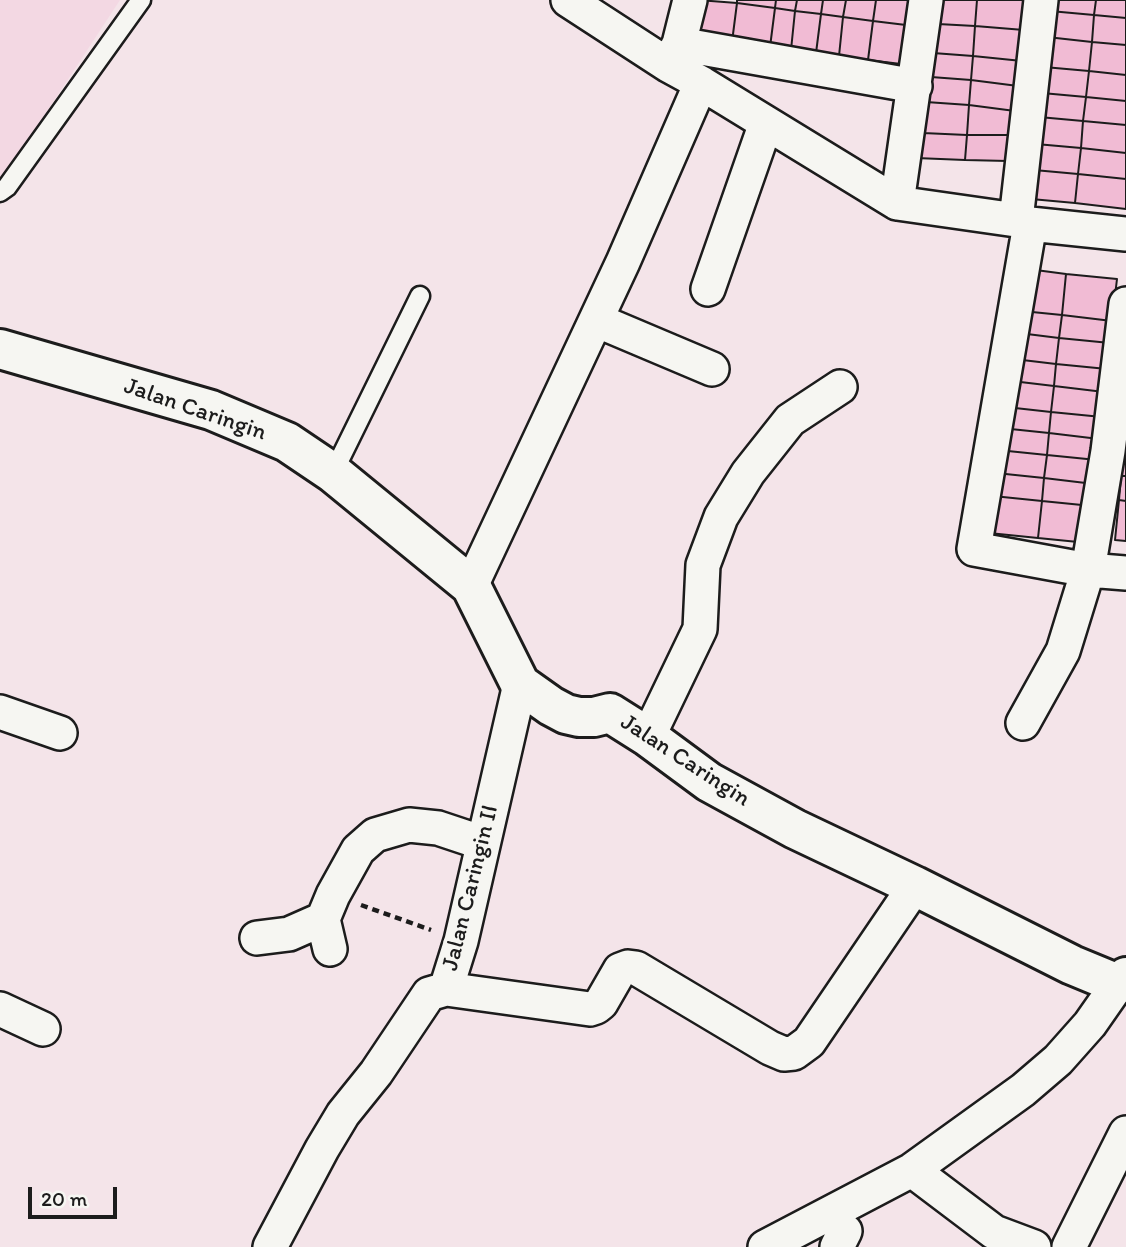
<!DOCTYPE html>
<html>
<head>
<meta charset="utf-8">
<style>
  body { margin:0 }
  #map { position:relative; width:1126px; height:1247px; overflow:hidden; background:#f4e4e9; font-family:Itim,sans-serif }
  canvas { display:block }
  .scale { position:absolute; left:28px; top:1187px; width:89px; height:32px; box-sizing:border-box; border:4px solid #1c1c1c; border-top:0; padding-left:9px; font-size:21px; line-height:24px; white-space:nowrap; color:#1c1c1c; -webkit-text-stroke:5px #f6f6f2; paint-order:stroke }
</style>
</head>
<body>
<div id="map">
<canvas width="1126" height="1247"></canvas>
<div class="scale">20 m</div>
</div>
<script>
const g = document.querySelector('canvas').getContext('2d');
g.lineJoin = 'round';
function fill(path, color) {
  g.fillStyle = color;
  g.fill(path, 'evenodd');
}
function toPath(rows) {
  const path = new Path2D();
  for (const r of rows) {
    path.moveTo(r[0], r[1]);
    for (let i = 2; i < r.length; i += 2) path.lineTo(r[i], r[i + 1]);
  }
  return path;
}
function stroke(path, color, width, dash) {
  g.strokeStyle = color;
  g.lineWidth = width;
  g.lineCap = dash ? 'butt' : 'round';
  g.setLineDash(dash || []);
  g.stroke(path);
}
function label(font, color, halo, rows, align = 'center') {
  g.font = font + ' Itim,sans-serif';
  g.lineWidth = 7;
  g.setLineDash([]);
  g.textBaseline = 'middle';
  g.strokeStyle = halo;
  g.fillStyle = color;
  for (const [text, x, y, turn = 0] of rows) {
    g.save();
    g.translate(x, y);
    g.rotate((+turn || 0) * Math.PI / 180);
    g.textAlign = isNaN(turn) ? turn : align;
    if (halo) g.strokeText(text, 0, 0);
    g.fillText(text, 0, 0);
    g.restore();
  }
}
const built = toPath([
  [0,0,120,0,0,183]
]);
const building = toPath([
  [698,0,737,3,732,42,694,37,698,0],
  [737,0,776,0,775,8,737,3,737,0],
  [776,0,797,0,795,11,775,8,776,0],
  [797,0,823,0,821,14,795,11,797,0],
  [823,0,846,0,843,17,821,14,823,0],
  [846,0,876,0,873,21,843,17,846,0],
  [876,0,909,0,906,25,873,21,876,0],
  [940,0,977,0,975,26,938,24,940,0],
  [977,0,1029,0,1024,30,975,26,977,0],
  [1051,0,1096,0,1094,15,1050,11,1051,0],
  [1096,0,1126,0,1126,18,1094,15,1096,0],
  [737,3,775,8,770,47,732,42,737,3],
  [775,8,795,11,791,50,770,47,775,8],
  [795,11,821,14,816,53,791,50,795,11],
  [1050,11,1094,15,1092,42,1047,37,1050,11],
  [821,14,843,17,839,56,816,53,821,14],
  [1094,15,1126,18,1126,45,1092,42,1094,15],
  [843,17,873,21,868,60,839,56,843,17],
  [873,21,906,25,901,64,868,60,873,21],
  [938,24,975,26,973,56,933,53,938,24],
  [975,26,1024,30,1022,61,973,56,975,26],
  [1047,37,1092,42,1089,71,1044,67,1047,37],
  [1092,42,1126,45,1126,75,1089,71,1092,42],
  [933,53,973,56,971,80,931,77,933,53],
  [973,56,1022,61,1018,86,971,80,973,56],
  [1044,67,1089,71,1086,97,1042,93,1044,67],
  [1089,71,1126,75,1126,101,1086,97,1089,71],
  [931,77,971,80,969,105,926,102,931,77],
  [971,80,1018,86,1015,111,969,105,971,80],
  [1042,93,1086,97,1083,121,1039,117,1042,93],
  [1086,97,1126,101,1126,125,1083,121,1086,97],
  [926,102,969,105,967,135,923,133,926,102],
  [969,105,1015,111,1013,135,967,135,969,105],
  [1039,117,1083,121,1081,148,1036,144,1039,117],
  [1083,121,1126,125,1126,153,1081,148,1083,121],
  [923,133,967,135,965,160,916,158,923,133],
  [967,135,1013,135,1008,161,965,160,967,135],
  [1036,144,1081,148,1078,174,1034,170,1036,144],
  [1081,148,1126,153,1126,179,1078,174,1081,148],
  [1034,170,1078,174,1075,203,1031,199,1034,170],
  [1078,174,1126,179,1126,209,1075,203,1078,174],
  [1028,269,1066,274,1062,315,1022,311,1028,269],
  [1066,274,1117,279,1112,321,1062,315,1066,274],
  [1022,311,1062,315,1059,338,1019,333,1022,311],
  [1062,315,1112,321,1110,343,1059,338,1062,315],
  [1019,333,1059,338,1056,364,1014,359,1019,333],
  [1059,338,1110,343,1107,369,1056,364,1059,338],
  [1014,359,1056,364,1054,386,1012,381,1014,359],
  [1056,364,1107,369,1104,392,1054,386,1056,364],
  [1012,381,1054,386,1051,412,1006,407,1012,381],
  [1054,386,1104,392,1102,417,1051,412,1054,386],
  [1006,407,1051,412,1049,433,1001,428,1006,407],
  [1051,412,1102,417,1099,439,1049,433,1051,412],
  [1001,428,1049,433,1047,455,998,450,1001,428],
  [1049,433,1099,439,1097,460,1047,455,1049,433],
  [998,450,1047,455,1044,478,996,473,998,450],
  [1124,450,1126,450,1126,476,1121,476,1124,450],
  [1047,455,1097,460,1094,484,1044,478,1047,455],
  [996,473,1044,478,1042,501,993,496,996,473],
  [1121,476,1126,476,1126,501,1119,500,1121,476],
  [1044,478,1094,484,1092,506,1042,501,1044,478],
  [993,496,1042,501,1038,538,989,533,993,496],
  [1119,500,1126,501,1126,541,1115,540,1119,500],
  [1042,501,1092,506,1088,543,1038,538,1042,501]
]);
const path = toPath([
  [361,905,431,930]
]);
const service = toPath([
  [0,192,7,187,141,0],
  [333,473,420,296]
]);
const minor = toPath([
  [568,0,668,65,701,83,897,203,1016,220,1030,224,1126,234],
  [679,44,915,86],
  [669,63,679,44,690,0],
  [897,203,926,0],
  [1016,220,1041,0],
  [1030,224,974,549,1088,570,1126,573],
  [708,289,766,123],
  [596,320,712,369],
  [471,586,623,262,701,83],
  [0,712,60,733],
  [1023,723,1063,651,1088,570,1108,451,1126,304],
  [648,737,700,629,703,565,721,517,748,473,790,420,840,387],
  [323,919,330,949],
  [257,938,289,934,323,919,333,895,358,850,375,835,409,825,438,828,483,843],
  [446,989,590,1009,596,1007,601,1003,620,970,628,967,636,968,770,1048,784,1054,794,1053,809,1042,915,886],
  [0,1009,43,1029],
  [912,1170,994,1232,1034,1247],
  [270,1247,322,1149,343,1114,376,1073,429,994,446,989,461,941,520,684],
  [765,1247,912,1170,1023,1090,1058,1060,1090,1024,1118,984],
  [837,1247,845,1231],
  [1069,1247,1126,1133]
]);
const tertiary = toPath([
  [0,349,211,410,287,442,333,473,471,586,520,684,551,706,566,714,579,717,594,717,610,713,648,737,709,782,795,829,915,886,1072,965,1118,984,1126,977]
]);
const streetNames = [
  ["Jalan Caringin",195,410,19],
  ["Jalan Caringin",685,761,33],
  ["Jalan Caringin II",471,888,-76]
];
fill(built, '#f3d8e3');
fill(building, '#f1bbd4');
stroke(building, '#1c1c1c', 2);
stroke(service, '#1c1c1c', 23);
stroke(minor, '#1c1c1c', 38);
stroke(tertiary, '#1c1c1c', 44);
stroke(path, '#1c1c1c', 4.5, [7, 5]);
stroke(service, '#f6f6f2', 18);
stroke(minor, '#f6f6f2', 33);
stroke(tertiary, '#f6f6f2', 38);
label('24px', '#1c1c1c', '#f6f6f2', streetNames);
</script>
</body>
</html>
